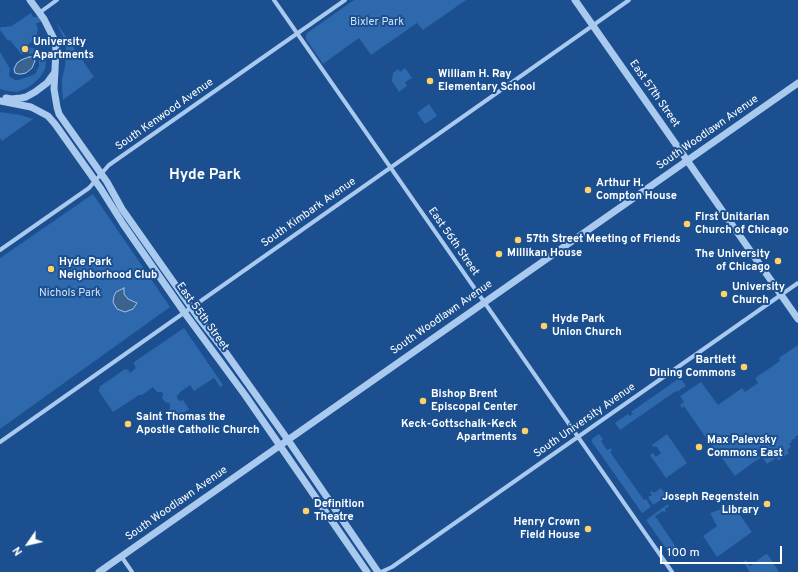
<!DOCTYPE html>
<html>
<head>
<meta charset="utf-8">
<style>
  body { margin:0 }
  #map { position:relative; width:798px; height:572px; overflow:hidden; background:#1b4f8f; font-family:Overpass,sans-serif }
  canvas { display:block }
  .north { position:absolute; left:8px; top:524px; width:40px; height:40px; -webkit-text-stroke:3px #1b4f8f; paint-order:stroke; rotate:236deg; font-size:11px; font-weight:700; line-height:16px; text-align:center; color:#fff }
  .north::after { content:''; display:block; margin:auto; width:14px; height:18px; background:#fff; clip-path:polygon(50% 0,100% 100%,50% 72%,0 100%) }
  .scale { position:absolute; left:660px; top:546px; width:122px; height:18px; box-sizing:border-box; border:2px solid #fff; border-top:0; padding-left:5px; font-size:12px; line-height:14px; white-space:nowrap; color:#fff; -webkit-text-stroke:3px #1b4f8f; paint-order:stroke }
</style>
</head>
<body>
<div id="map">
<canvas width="798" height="572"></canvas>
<div class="north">N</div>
<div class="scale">100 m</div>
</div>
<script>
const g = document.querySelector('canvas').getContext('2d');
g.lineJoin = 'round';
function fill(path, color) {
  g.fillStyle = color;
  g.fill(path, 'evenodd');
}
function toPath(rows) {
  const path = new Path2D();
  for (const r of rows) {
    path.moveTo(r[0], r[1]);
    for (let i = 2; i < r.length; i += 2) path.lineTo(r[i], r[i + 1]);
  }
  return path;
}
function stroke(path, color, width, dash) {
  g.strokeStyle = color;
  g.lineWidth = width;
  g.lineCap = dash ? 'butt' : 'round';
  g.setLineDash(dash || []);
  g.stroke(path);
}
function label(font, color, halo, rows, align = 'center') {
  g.font = font + ' Overpass,sans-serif';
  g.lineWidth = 4;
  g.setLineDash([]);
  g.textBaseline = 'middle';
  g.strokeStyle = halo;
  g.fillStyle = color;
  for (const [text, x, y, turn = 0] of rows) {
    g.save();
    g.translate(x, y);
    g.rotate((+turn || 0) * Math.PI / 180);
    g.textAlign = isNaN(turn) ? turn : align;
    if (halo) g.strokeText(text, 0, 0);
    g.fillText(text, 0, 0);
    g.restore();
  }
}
const green = toPath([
  [354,0,466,0,423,30,417,23,371,55,359,38,323,64,306,39,306,36,307,33],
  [31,13,34,18,34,17,39,17,41,19,41,22,37,23,36,24,38,29,37,34,34,39,26,47,33,48,40,50,44,54,46,61,45,69,41,76,33,84,27,88,17,92,8,91,0,89,0,52,10,69,9,75,10,77,15,80,18,80,30,76,35,74,39,66,39,58,35,54,26,53,21,54,10,40,8,41,0,30,0,28,1,27,6,27,9,26,10,27],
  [56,22,94,77,63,100,62,86,62,79,65,67,66,48,64,39],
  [405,68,412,78,405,82,407,86,399,92,392,81,393,73,398,69,400,72],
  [429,104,437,116,425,124,417,113],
  [0,112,20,115,33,119,2,141,0,138],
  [93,194,170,307,0,429,0,258],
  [184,328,223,385,220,387,214,378,194,391,190,385,179,393,179,394,177,395,177,398,179,401,183,400,189,409,175,419,168,410,170,409,170,405,169,403,165,402,162,398,163,394,162,392,157,392,153,387,142,395,139,395,113,412,98,390,100,389,99,387,125,369,128,370,130,373,136,368,134,364,134,362],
  [798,345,798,435,795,437,796,439,794,439,791,440,792,442,789,444,791,447,787,450,789,453,779,460,778,460,776,458,767,464,762,457,751,464,735,476,717,451,715,451,684,406,682,408,680,405,684,402,680,396,701,382,718,405,742,388,745,392,758,383,755,378,780,361,779,358],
  [678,379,679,381,681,379,686,386,677,392,676,391,620,430,615,423,628,414,630,416,633,414,631,412],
  [599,434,603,439,601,441,607,450,611,448,612,450,610,452,644,500,646,499,651,507,642,513,592,442,592,440,593,438],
  [667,434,687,463,666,478,650,455,653,453,656,457,661,453,656,446,654,447,652,445],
  [661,488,667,496,653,505,648,497,652,495,650,492,652,491,654,493],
  [668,504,669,506,665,509,666,511,664,512,663,511,655,516,680,553,673,558,646,520],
  [733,505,752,532,717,557,703,536,717,526,710,513],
  [766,554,768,555,779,572,750,572,743,562,746,560,750,566]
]);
const water = toPath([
  [29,57,33,57,35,61,32,68,26,73,21,74,18,74,15,73,14,69,17,63,21,60,29,57],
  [124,288,124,294,128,299,137,303,133,309,125,312,117,309,114,304,113,302,114,296,116,292,124,288]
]);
const minor = toPath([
  [274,0,672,572],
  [39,13,57,0],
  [0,250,89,188,101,174,109,165,345,0],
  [0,442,629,0],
  [121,556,132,572],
  [381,572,392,567,798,283]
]);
const tertiary = toPath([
  [30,0,44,19,55,41,56,50,54,89,57,107,59,114,107,182,122,209,198,317,224,350,288,440,378,572],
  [575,0,798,319],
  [6,98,11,99,21,98,26,97,35,92,47,83,55,72],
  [0,101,31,107,48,116,55,124,101,189,123,224,184,312,245,395,367,572],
  [99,572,798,83]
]);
const markers = [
  [25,49,4,"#ffd166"],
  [430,81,4,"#ffd166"],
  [588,190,4,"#ffd166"],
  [687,224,4,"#ffd166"],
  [518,240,4,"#ffd166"],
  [499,254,4,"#ffd166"],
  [778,261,4,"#ffd166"],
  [51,269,4,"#ffd166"],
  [724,294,4,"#ffd166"],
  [544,326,4,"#ffd166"],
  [744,367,4,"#ffd166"],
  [423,401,4,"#ffd166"],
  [128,424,4,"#ffd166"],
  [525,431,4,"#ffd166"],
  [699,447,4,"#ffd166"],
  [767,504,4,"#ffd166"],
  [306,511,4,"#ffd166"],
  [588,529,4,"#ffd166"]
];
const parkNames = [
  ["Bixler Park",377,23],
  ["Nichols Park",70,294]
];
const poiNames = [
  ["University",33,43],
  ["Apartments",33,56],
  ["William H. Ray",438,75],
  ["Elementary School",438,88],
  ["Arthur H.",596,184],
  ["Compton House",596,197],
  ["First Unitarian",695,218],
  ["Church of Chicago",695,231],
  ["57th Street Meeting of Friends",526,240],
  ["Millikan House",507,254],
  ["The University",770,255,"right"],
  ["of Chicago",770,268,"right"],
  ["Hyde Park",59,263],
  ["Neighborhood Club",59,276],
  ["University",732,288],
  ["Church",732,301],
  ["Hyde Park",552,320],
  ["Union Church",552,333],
  ["Bartlett",736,361,"right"],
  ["Dining Commons",736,374,"right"],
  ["Bishop Brent",431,395],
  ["Episcopal Center",431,408],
  ["Saint Thomas the",136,418],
  ["Apostle Catholic Church",136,431],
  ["Keck-Gottschalk-Keck",517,425,"right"],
  ["Apartments",517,438,"right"],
  ["Max Palevsky",707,441],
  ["Commons East",707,454],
  ["Joseph Regenstein",759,498,"right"],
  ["Library",759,511,"right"],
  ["Definition",314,505],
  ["Theatre",314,518],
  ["Henry Crown",580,523,"right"],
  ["Field House",580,536,"right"]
];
const streetNames = [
  ["East 57th Street",654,94,55],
  ["South Kenwood Avenue",165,115,-35],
  ["South Woodlawn Avenue",708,133,-35],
  ["South Kimbark Avenue",309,213,-35],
  ["East 56th Street",453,242,55],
  ["East 55th Street",202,317,54],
  ["South Woodlawn Avenue",442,318,-35],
  ["South University Avenue",585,421,-35],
  ["South Woodlawn Avenue",177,504,-35]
];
const districtNames = [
  ["Hyde Park",205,176]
];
fill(green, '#2e69ad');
fill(water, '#3c6290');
stroke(water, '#9cc4f0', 1);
stroke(minor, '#a9c9ee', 4);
stroke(tertiary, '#a9c9ee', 7);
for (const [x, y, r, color] of markers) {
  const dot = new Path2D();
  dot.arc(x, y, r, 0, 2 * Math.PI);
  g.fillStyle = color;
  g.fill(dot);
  stroke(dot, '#1b4f8f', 1.5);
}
label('11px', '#cfe3fa', '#1b4f8f', parkNames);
label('bold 11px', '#fff', '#1b4f8f', poiNames, 'left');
label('11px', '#fff', '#1b4f8f', streetNames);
label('bold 15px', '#fff', '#1b4f8f', districtNames);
</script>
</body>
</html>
